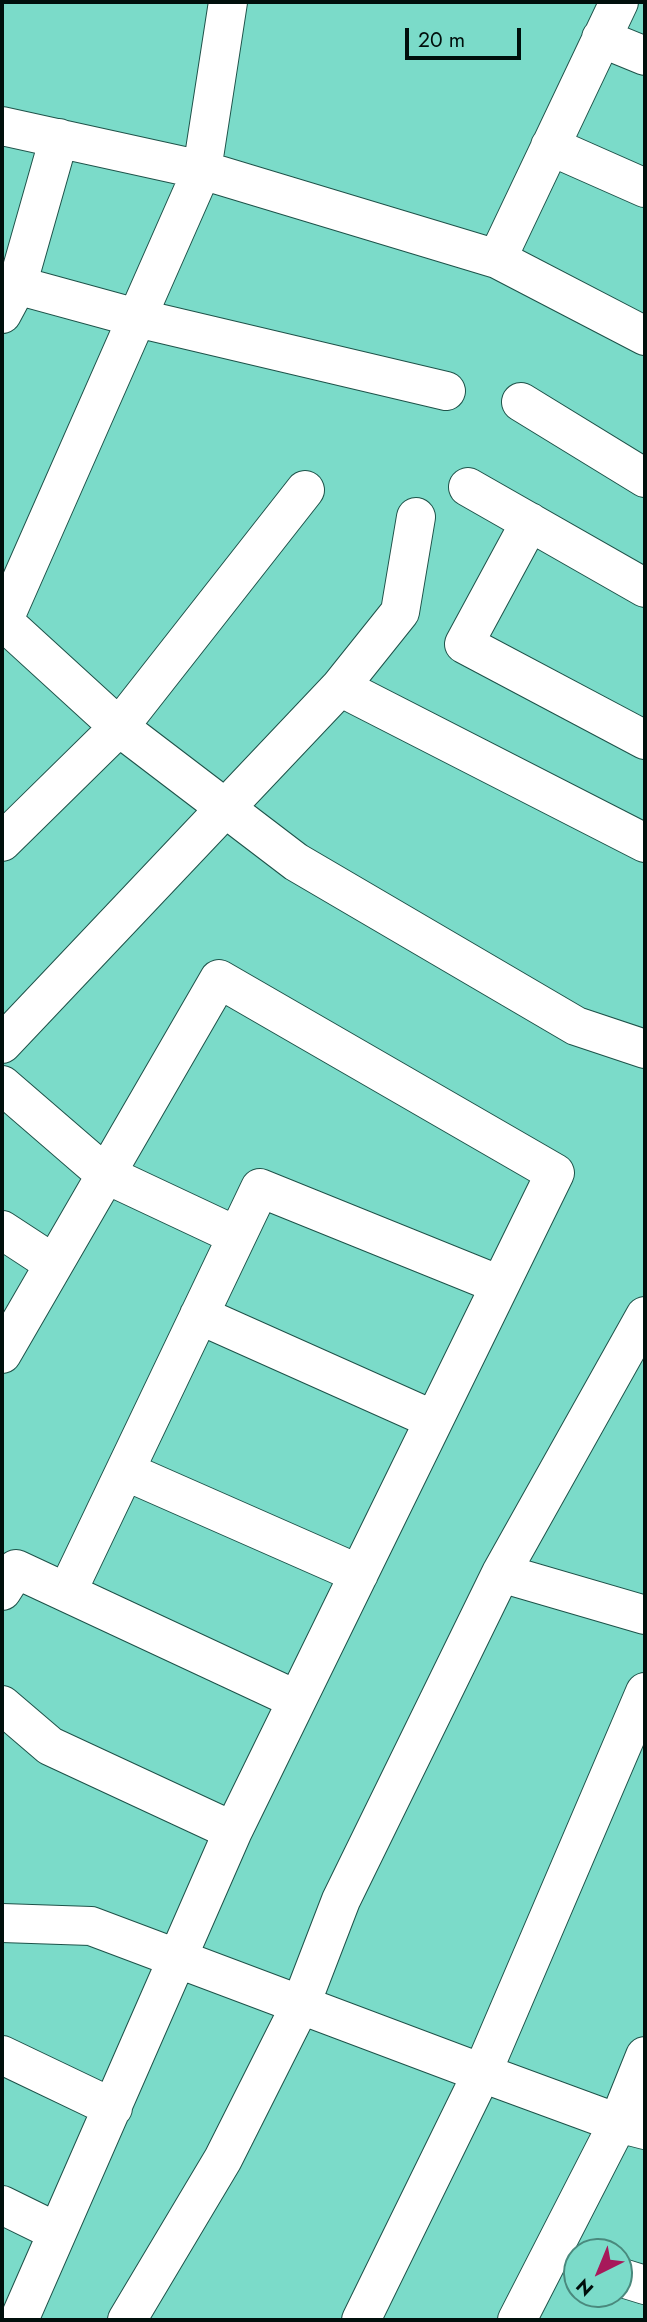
<!DOCTYPE html>
<html>
<head>
<meta charset="utf-8">
<style>
  body { margin:0 }
  #map { position:relative; width:647px; height:2322px; overflow:hidden; background:#7bdbc9; font-family:Jost,sans-serif }
  canvas { display:block }
  .frame { position:absolute; inset:0; border:4px solid #000f0c; pointer-events:none }
  .north { position:absolute; left:563px; top:2238px; width:70px; height:70px; box-sizing:border-box; background:#7bdbc9; border:2px solid #4a897d; border-radius:50%; rotate:223deg; font-size:19px; font-weight:700; line-height:28px; text-align:center; color:#000f0c }
  .north::after { content:''; display:block; margin:auto; width:24px; height:32px; background:#a7195a; clip-path:polygon(50% 0,100% 100%,50% 72%,0 100%) }
  .scale { position:absolute; left:405px; top:28px; width:116px; height:32px; box-sizing:border-box; border:4px solid #000f0c; border-top:0; padding-left:9px; font-size:21px; line-height:24px; white-space:nowrap; color:#000f0c; -webkit-text-stroke:5px #7bdbc9; paint-order:stroke }
</style>
</head>
<body>
<div id="map">
<canvas width="647" height="2322"></canvas>
<div class="frame"></div>
<div class="north">N</div>
<div class="scale">20 m</div>
</div>
<script>
const g = document.querySelector('canvas').getContext('2d');
g.lineJoin = 'round';
function toPath(rows) {
  const path = new Path2D();
  for (const r of rows) {
    path.moveTo(r[0], r[1]);
    for (let i = 2; i < r.length; i += 2) path.lineTo(r[i], r[i + 1]);
  }
  return path;
}
function stroke(path, color, width, dash) {
  g.strokeStyle = color;
  g.lineWidth = width;
  g.lineCap = dash ? 'butt' : 'round';
  g.setLineDash(dash || []);
  g.stroke(path);
}
const minor = toPath([
  [601,38,645,56],
  [2,126,202,170,497,259,645,336],
  [550,146,645,188],
  [497,259,619,2],
  [2,281,137,318,446,391],
  [2,314,17,286,59,138],
  [521,402,645,478],
  [468,487,645,588],
  [530,522,464,644,645,740],
  [2,620,119,727,296,862,576,1026,645,1049],
  [2,624,202,170,228,2],
  [340,687,400,612,416,517],
  [2,842,119,727,305,490],
  [2,1044,340,687,645,843],
  [2,1085,105,1174,237,1236],
  [2,1230,54,1264],
  [199,1315,434,1420],
  [2,1354,219,979,555,1173,233,1831,19,2320],
  [125,1471,359,1574],
  [501,1573,645,1615],
  [2,1591,16,1569,297,1700],
  [67,1592,260,1188,500,1285],
  [2,1705,50,1746,233,1831],
  [2,1923,91,1926,482,2073,618,2123,645,2130],
  [2,2055,113,2108],
  [2,2205,57,2232],
  [619,2277,645,2285],
  [127,2320,223,2159,301,2004,341,1900,501,1573,645,1316],
  [361,2320,482,2073,645,1692],
  [517,2320,618,2123,645,2056]
]);
stroke(minor, '#1e5249', 40);
stroke(minor, '#fff', 38);
</script>
</body>
</html>
